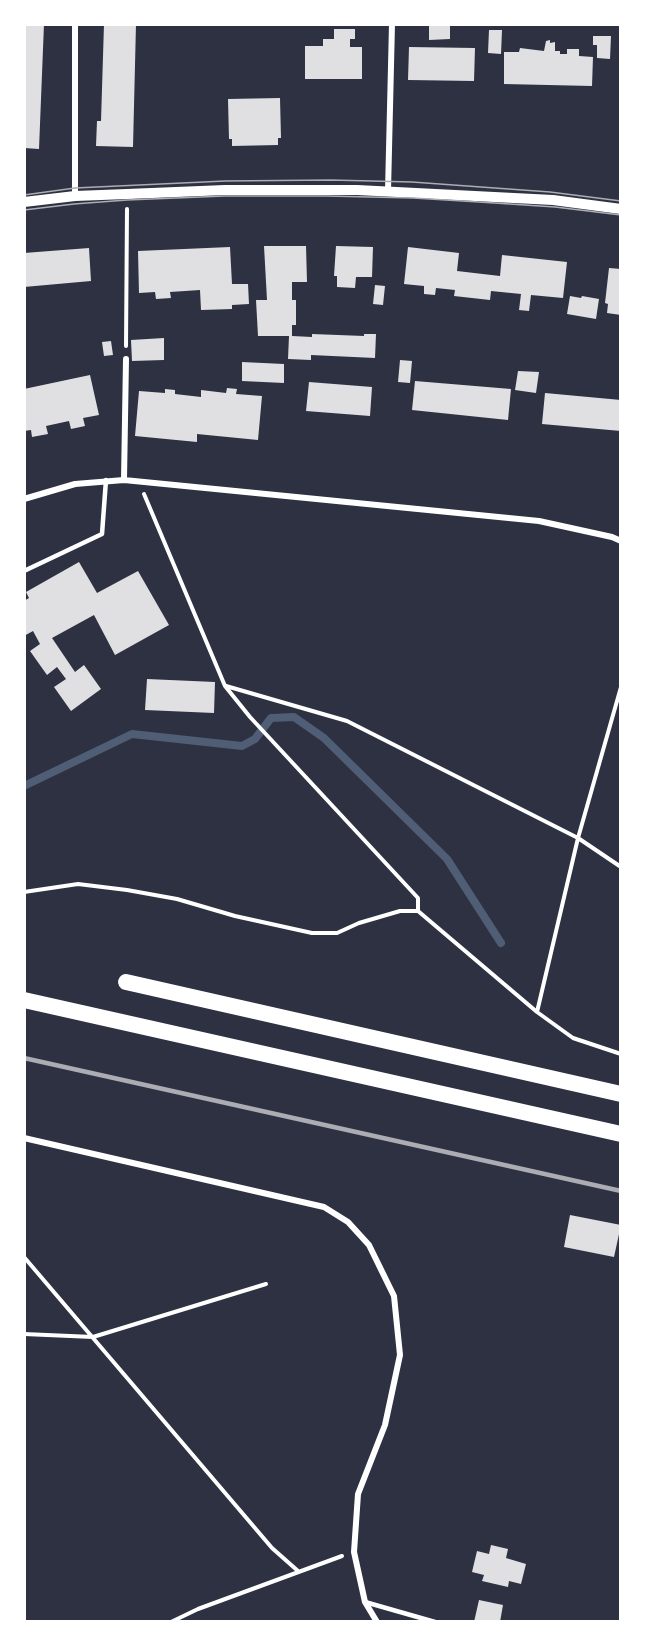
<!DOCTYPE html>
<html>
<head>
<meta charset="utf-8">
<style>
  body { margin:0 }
  #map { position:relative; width:645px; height:1646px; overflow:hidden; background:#2d3142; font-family:Poppins,sans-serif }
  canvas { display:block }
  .frame { position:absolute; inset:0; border:26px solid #fff; pointer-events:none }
</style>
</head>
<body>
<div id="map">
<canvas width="645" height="1646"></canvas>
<div class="frame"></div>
</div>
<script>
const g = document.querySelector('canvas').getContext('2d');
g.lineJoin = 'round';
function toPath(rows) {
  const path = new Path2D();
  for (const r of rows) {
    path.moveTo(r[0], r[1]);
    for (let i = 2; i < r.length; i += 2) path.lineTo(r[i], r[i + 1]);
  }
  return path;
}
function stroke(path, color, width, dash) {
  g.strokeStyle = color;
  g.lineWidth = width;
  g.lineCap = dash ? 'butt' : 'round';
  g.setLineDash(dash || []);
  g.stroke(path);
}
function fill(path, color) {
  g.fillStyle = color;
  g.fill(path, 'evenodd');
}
const stream = toPath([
  [24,786,132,734,242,746,255,739,271,718,294,717,324,738,447,859,501,943]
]);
const building = toPath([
  [24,24,44,24,39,149,24,148],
  [104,24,136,24,133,147,96,146,97,121,101,121],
  [429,24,450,24,450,39,429,40],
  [334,29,355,29,355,39,350,39,350,47,362,47,362,79,305,79,305,46,323,46,323,39,334,39],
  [489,30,502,30,501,54,488,53],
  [593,36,611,36,610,59,597,58,597,45,593,45],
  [550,40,550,43,555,42,555,51,560,51,560,54,567,54,567,49,579,49,579,56,593,57,592,86,504,84,504,52,519,52,520,48,544,51,546,41],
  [409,47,475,48,474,81,408,80],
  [280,98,281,138,278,138,278,145,232,146,232,139,229,139,228,99],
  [264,246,306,246,307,282,292,282,292,300,296,300,296,325,292,325,292,336,312,337,312,334,364,336,364,334,376,334,375,358,311,355,311,360,288,359,289,336,258,336,256,300,267,300],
  [336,246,373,247,372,277,356,277,355,288,337,287,337,276,334,276],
  [230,247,232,284,248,284,249,304,232,305,232,309,201,310,200,290,170,292,171,298,156,299,155,292,139,293,138,251],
  [408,247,459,253,457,271,500,276,502,255,567,262,563,298,531,295,529,311,519,310,521,294,491,291,490,300,454,296,455,290,436,288,435,295,424,294,424,286,404,284],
  [89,248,91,281,24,287,24,253],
  [609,268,621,269,621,315,607,313,608,304,605,303],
  [375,285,385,286,383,305,373,304],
  [570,296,581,298,582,296,599,299,596,319,567,314],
  [164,338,164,360,132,361,131,340],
  [111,341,113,355,104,356,102,342],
  [400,360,412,361,410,383,398,382],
  [242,362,284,364,284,383,242,381],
  [518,371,539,372,536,393,515,390],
  [90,375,99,415,83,418,85,426,71,429,69,421,46,426,48,434,32,437,31,430,24,431,24,389],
  [415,381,511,389,508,420,412,410],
  [309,382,372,387,370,416,306,411],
  [227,388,237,389,236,394,262,396,258,440,197,434,197,442,135,436,139,391,165,393,165,389,175,390,175,394,201,397,201,390,226,393],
  [545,393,621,400,621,431,542,424],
  [79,562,97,593,138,571,169,625,115,655,94,615,52,638,75,672,84,665,101,689,71,711,54,687,66,679,57,667,47,675,30,651,40,644,33,631,24,636,24,601,29,598,26,592],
  [147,679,215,682,214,713,145,710],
  [570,1215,621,1225,614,1257,564,1247],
  [491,1545,508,1549,506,1558,526,1564,521,1584,509,1581,508,1587,482,1581,484,1575,472,1572,477,1551,489,1554],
  [479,1600,503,1605,500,1622,474,1622]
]);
const path = toPath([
  [126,346,127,209],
  [144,494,225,686,250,717,418,898,418,911],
  [226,686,347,721,578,838,621,867],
  [24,892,78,884,127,890,177,899,235,916,312,933,337,933,359,923,400,911,418,911,537,1012,573,1038,621,1054],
  [537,1012,578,838,621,687],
  [24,1257,272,1548,298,1571],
  [24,1334,93,1337,266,1284],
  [171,1622,198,1609,342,1556]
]);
const service = toPath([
  [24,571,102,534,106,480],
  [365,1602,435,1622]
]);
const minor = toPath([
  [388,191,392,24],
  [75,196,75,24],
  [124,480,126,359],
  [24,499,75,484,124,480,539,521,612,537,621,541],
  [24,1138,324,1207,348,1222,369,1245,394,1296,400,1355,385,1425,358,1494,354,1552,365,1602,377,1622]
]);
const tertiary = toPath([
  [24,202,75,196,127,194,225,190,357,190,553,200,621,209]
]);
const trunk = toPath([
  [126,982,621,1094],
  [24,1000,621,1134]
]);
const tram = toPath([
  [24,195,75,188,225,181,331,180,412,182,550,192,621,201],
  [24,210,74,204,127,200,225,196,326,196,413,198,479,202,555,207,621,215]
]);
const rail = toPath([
  [24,1058,621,1191]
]);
stroke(stream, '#4f5d75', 8);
fill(building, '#e0e0e3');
stroke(path, '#fff', 4);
stroke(service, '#fff', 4.5);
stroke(minor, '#fff', 6);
stroke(tertiary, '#fff', 10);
stroke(trunk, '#fff', 16);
stroke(tram, '#abadb3', 1.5);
stroke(rail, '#abadb3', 4.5);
</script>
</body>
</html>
